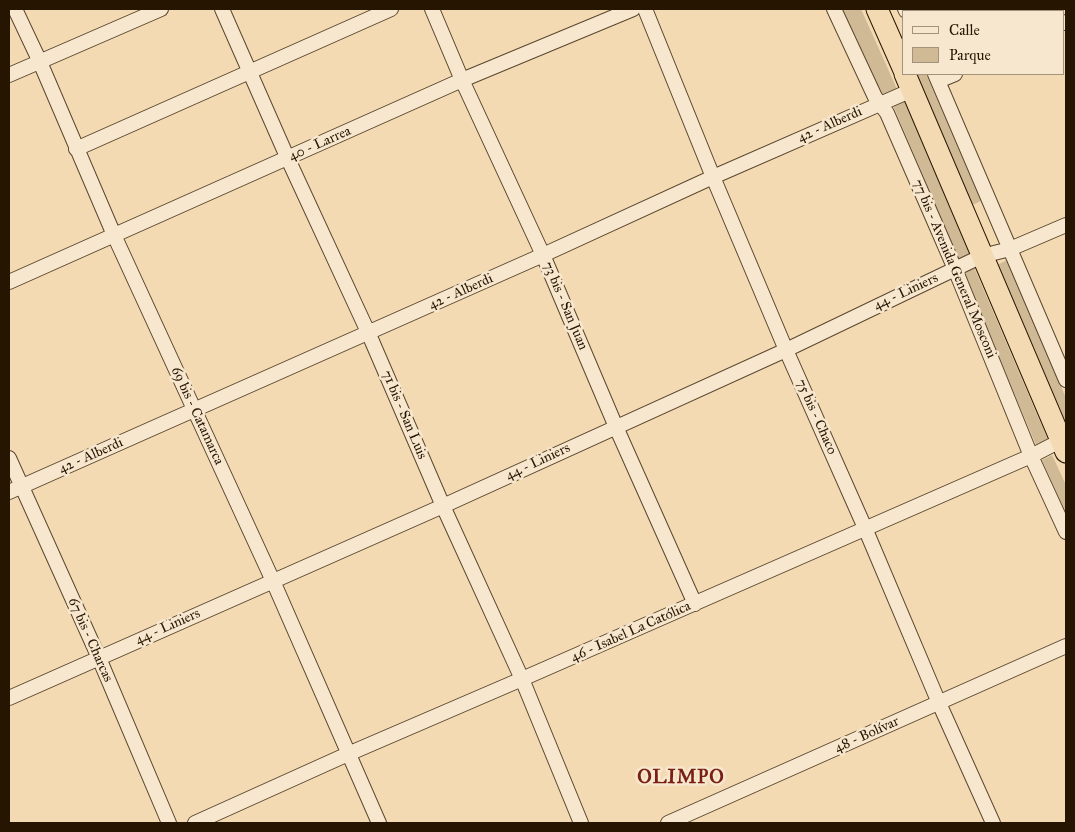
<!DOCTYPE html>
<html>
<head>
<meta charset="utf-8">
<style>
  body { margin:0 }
  #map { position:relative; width:1075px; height:832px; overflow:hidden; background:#f3dab3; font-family:"IM FELL Great Primer",serif }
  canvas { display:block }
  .frame { position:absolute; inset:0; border:10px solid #261500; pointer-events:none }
  .legend { position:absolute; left:902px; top:10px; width:162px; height:65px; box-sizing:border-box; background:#f7e7ce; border:1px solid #a3937c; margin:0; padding:6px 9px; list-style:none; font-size:15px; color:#261500 }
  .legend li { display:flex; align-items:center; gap:10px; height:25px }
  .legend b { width:25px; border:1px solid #a3937c }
</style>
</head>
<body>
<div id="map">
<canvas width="1075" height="832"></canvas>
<div class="frame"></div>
<ul class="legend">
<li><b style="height:6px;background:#f7e7ce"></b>Calle</li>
<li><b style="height:14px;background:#d0b995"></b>Parque</li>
</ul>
</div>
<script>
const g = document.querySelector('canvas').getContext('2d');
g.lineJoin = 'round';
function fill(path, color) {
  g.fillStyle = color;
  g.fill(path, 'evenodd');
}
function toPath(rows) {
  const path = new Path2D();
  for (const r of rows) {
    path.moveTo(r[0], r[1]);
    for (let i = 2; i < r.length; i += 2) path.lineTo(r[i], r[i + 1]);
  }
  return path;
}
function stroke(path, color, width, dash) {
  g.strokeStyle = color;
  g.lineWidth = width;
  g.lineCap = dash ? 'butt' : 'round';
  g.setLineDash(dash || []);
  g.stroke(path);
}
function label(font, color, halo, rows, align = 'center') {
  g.font = font + ' "IM FELL Great Primer",serif';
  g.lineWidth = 5;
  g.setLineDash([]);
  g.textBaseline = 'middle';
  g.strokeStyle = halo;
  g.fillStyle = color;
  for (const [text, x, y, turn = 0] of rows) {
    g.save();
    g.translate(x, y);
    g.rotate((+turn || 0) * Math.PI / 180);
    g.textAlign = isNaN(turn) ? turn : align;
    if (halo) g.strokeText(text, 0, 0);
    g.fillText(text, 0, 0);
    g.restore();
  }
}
const green = toPath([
  [842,9,861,9,897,89,881,96],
  [914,74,926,74,981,201,970,206],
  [904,100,970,256,959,260,893,105],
  [1007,260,1066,398,1066,427,997,265],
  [973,265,1048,440,1036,445,962,270],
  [1052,455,1066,485,1066,514,1042,460]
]);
const minor = toPath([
  [15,9,40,62,114,235,273,581,379,823],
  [222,9,288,159,368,332,443,506,522,679,581,823],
  [432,9,462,80,543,255,616,427,695,604],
  [645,9,713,177,786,350,865,528,939,703,993,823],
  [834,9,875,97,887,113,955,269,1031,456,1066,532],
  [905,9,906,11],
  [1064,23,1066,22],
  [935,74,1066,380],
  [9,75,161,9],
  [938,81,955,74],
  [76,149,391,9],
  [9,282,462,80,633,9],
  [9,458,99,658,169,823],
  [9,492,543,255,713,177,912,90],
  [9,698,443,506,786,350,982,256,1010,249,1066,225],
  [195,823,348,754,522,679,1031,456,1066,438],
  [668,823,1066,646]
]);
const highway = toPath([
  [877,9,904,70],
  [905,74,1066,452]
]);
const streetNames = [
  ["42 - Alberdi",830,125,-24],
  ["40 - Larrea",320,144,-24],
  ["77 bis - Avenida General Mosconi",954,269,67],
  ["42 - Alberdi",461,292,-24],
  ["44 - Liniers",906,292,-25],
  ["73 bis - San Juan",565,306,67],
  ["71 bis - San Luis",404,415,67],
  ["69 bis - Catamarca",197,416,65],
  ["75 bis - Chaco",816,417,66],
  ["42 - Alberdi",91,456,-24],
  ["44 - Liniers",538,462,-25],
  ["44 - Liniers",168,627,-24],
  ["46 - Isabel La Católica",631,632,-24],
  ["67 bis - Charcas",90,640,66],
  ["48 - Bolívar",867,735,-24]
];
const districtNames = [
  ["OLIMPO",681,778]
];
fill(green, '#d0b995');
stroke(minor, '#59462d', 16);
stroke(highway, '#261500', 23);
stroke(minor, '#f7e7ce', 14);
stroke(highway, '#f3dab3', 21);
label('14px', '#261500', '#f7e7ce', streetNames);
g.letterSpacing = '1px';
label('bold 19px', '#7a1f14', '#f7e7ce', districtNames);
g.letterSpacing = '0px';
</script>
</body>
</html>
